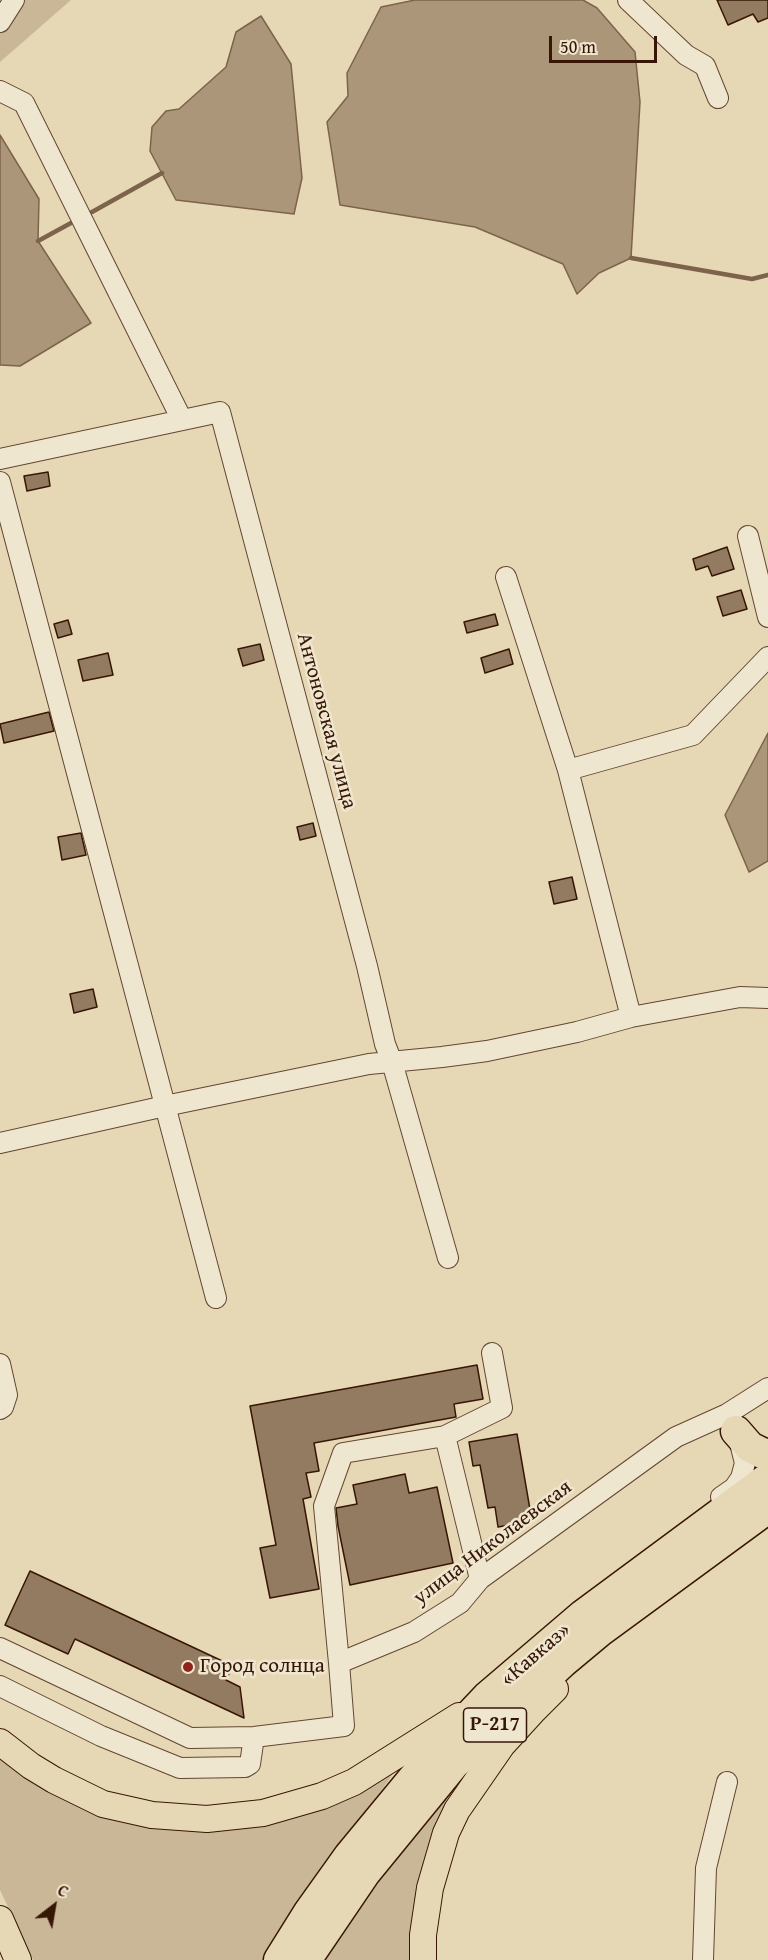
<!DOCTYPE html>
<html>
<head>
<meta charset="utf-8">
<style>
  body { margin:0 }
  #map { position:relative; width:768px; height:1960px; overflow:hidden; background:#e7d8b5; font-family:"Gentium Book Plus",serif }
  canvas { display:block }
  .north { position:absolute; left:24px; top:1876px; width:60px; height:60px; -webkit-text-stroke:4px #efe6cf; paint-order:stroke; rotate:31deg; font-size:16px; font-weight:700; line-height:24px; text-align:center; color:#371606 }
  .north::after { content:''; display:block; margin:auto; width:21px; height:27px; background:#371606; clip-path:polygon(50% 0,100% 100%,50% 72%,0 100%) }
  .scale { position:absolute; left:549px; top:36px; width:108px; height:27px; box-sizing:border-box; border:3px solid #371606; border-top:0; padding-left:8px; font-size:18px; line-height:21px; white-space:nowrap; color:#371606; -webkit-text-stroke:4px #efe6cf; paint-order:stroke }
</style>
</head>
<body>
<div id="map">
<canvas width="768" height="1960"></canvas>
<div class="north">С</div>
<div class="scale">50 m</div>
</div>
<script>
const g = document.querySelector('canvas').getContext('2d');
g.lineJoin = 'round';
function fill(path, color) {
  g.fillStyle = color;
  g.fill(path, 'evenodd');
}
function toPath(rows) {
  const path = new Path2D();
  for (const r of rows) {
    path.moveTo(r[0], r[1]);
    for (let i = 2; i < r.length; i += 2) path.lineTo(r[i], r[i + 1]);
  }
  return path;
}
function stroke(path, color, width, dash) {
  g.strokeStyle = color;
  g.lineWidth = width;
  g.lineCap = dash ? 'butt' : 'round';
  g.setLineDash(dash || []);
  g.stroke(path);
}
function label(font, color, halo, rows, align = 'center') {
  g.font = font + ' "Gentium Book Plus",serif';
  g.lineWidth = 5;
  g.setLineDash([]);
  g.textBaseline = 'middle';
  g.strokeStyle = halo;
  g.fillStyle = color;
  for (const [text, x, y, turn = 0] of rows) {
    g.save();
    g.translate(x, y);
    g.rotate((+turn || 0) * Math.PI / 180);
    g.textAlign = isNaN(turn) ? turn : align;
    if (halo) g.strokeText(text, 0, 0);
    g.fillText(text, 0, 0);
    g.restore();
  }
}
const green = toPath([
  [0,0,71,0,0,62],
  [0,1753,169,1827,399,1765,265,1960,33,1960,0,1890],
  [447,1798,425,1875,415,1960,325,1960,353,1916,403,1849]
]);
const water = toPath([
  [415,0,583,0,597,8,635,52,640,102,631,258,599,273,577,294,563,264,475,227,340,205,327,122,348,96,347,73,381,7,415,0],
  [261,16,291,64,302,178,294,214,176,200,150,151,152,127,166,111,179,109,226,67,236,32,261,16],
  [0,135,39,199,38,241,91,323,20,366,0,365,0,135],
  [768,733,768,861,749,872,725,815,768,733]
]);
const stream = toPath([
  [92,212,162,173],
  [38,241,71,223],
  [631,258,752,279,768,275]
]);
const building = toPath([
  [717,0,768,0,768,18,758,22,753,14,728,25,717,0],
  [48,472,50,486,27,491,24,476,48,472],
  [727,547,734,569,712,576,708,566,696,570,693,559,727,547],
  [741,590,747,609,723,616,717,597,741,590],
  [495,614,498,625,467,633,464,622,495,614],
  [68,620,72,634,58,638,54,624,68,620],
  [260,644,264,660,243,666,238,649,260,644],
  [509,649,513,664,485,673,481,658,509,649],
  [108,653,113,675,83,681,78,660,108,653],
  [49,712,54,731,4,743,0,724,49,712],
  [313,823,316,836,300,840,297,827,313,823],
  [81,833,86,855,62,860,58,837,81,833],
  [572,877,577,899,554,904,549,882,572,877],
  [93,989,97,1007,74,1013,70,994,93,989],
  [477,1365,483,1399,454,1404,456,1417,314,1443,319,1471,306,1473,311,1497,303,1499,319,1589,270,1598,260,1548,276,1545,250,1406,477,1365],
  [517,1434,532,1521,498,1527,495,1507,488,1508,480,1465,473,1466,469,1442,517,1434],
  [405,1474,409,1493,437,1487,453,1563,350,1585,338,1526,336,1508,357,1504,353,1485,405,1474],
  [30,1571,233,1666,226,1680,240,1687,244,1718,75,1639,68,1654,5,1625,30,1571]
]);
const minor = toPath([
  [628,0,686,55,705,66,718,98],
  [0,22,14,0],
  [0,91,24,103,182,420],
  [0,459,220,412,367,966,385,1044,392,1062,448,1258],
  [0,482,216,1298],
  [748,536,768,617],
  [506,577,568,770,631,1017],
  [568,770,693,735,768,657],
  [0,1143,165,1106,369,1064,442,1057,487,1051,577,1032,631,1017,740,997,768,998],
  [0,1364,7,1395,3,1407,0,1409],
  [445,1436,502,1408,492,1353],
  [721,1497,734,1488,741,1478,745,1463,738,1435],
  [0,1648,190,1738,254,1737,344,1726,339,1663,414,1632,460,1603,480,1579,676,1437,727,1414,768,1388],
  [339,1663,324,1506,343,1453,445,1436,480,1579],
  [0,1686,101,1736,180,1768,245,1767,250,1764,254,1737],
  [703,1960,706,1868,727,1782]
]);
const major = toPath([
  [0,1742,31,1766,54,1780,103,1804,152,1815,207,1819,263,1813,322,1796,354,1782,459,1716],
  [0,1919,18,1960],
  [423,1960,423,1935,430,1888,446,1833,457,1810,502,1745,534,1710,555,1689]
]);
const highway = toPath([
  [736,1431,750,1447,762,1453,768,1454],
  [279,1960,309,1912,349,1856,434,1753,487,1697,583,1615,768,1478],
  [306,1960,365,1873,454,1764,563,1662,599,1632,768,1508]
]);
const markers = [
  [188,1667,6,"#8f2418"]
];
const shields = [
  [495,1725,63]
];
const shieldNames = [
  ["Р-217",495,1725]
];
const streetNames = [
  ["Антоновская улица",326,721,75],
  ["улица Николаевская",493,1543,-37],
  ["«Кавказ»",536,1655,-41]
];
const poiNames = [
  ["Город солнца",200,1667]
];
fill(green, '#c9b797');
fill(water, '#ab967a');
stroke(water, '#7d634c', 1.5);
stroke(stream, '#7d634c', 4.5);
fill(building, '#937b61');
stroke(building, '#371606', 1.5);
stroke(minor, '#634632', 22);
stroke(major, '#371606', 28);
stroke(highway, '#371606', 33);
stroke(minor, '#efe6cf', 20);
stroke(major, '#e7d8b5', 26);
stroke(highway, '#e7d8b5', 30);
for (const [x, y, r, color] of markers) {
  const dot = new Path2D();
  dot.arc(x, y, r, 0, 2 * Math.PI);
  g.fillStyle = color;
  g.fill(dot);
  stroke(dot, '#efe6cf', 2);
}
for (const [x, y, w] of shields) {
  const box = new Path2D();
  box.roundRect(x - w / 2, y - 17, w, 34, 4.5);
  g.fillStyle = '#efe6cf';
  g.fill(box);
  stroke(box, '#371606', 1.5);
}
label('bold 20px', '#371606', null, shieldNames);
label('21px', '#371606', '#efe6cf', streetNames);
label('21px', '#371606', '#efe6cf', poiNames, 'left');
</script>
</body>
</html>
